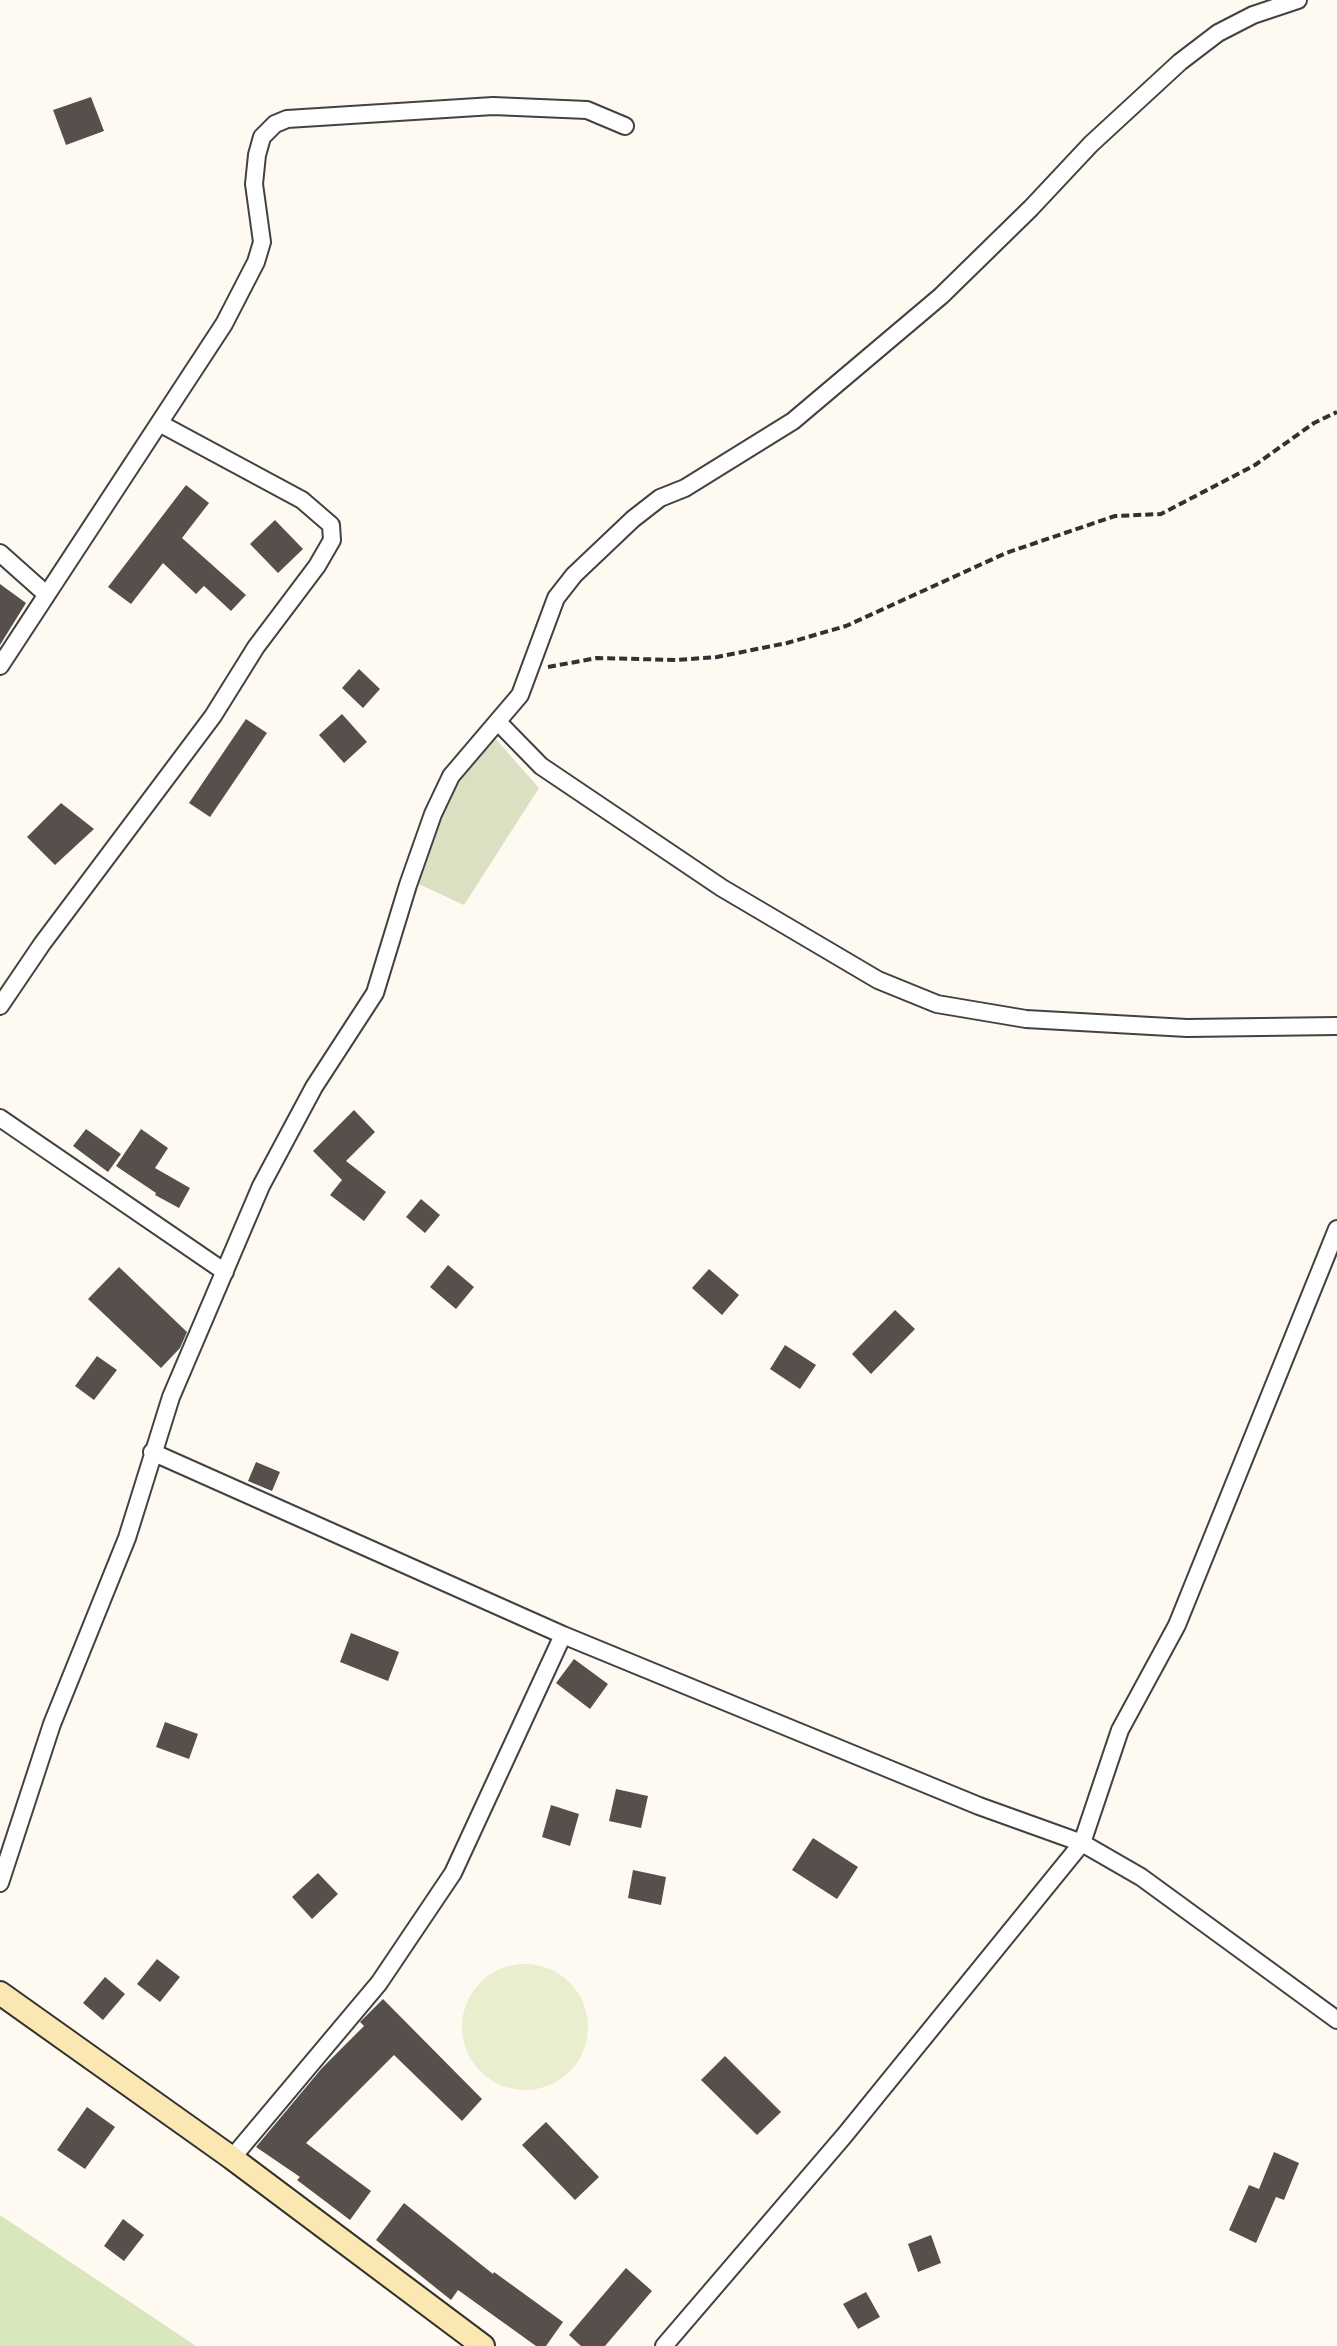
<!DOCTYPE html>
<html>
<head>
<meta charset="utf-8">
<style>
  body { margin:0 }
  canvas { display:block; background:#fefaf2 }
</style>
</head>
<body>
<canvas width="1337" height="2346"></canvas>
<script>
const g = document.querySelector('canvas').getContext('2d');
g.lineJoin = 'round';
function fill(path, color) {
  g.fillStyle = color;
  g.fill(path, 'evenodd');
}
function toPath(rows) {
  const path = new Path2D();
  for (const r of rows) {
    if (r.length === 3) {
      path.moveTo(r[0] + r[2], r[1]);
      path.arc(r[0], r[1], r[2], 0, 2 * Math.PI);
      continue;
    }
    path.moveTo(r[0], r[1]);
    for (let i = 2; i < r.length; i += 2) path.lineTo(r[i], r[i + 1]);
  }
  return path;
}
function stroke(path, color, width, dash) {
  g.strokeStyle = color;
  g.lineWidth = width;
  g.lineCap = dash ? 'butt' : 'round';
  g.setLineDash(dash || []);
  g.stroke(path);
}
const green = toPath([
  [0,2215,196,2346,0,2346]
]);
const cemetery = toPath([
  [494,737,539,788,464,905,414,882,453,784]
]);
const pitch = toPath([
  [525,2027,63]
]);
const building = toPath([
  [91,97,104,131,66,145,53,110],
  [186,485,209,503,182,538,246,595,231,611,204,586,196,594,163,563,131,604,108,587],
  [275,520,303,549,278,573,250,544],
  [0,584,26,603,0,645],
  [359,669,380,689,363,708,342,688],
  [342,714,367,742,344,763,319,735],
  [246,719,267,733,210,817,189,803],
  [61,803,94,829,55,865,27,837],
  [354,1110,375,1132,346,1161,386,1192,364,1221,330,1195,342,1180,313,1151],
  [86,1129,121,1154,108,1172,73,1146],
  [141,1129,168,1148,155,1168,190,1188,179,1208,155,1195,156,1193,116,1166],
  [421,1199,440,1215,425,1233,406,1217],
  [448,1265,474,1287,456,1309,430,1287],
  [119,1267,187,1332,180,1348,161,1368,88,1299],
  [709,1269,739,1295,722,1315,692,1288],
  [895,1310,915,1329,871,1374,852,1354],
  [785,1345,816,1365,800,1389,770,1369],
  [97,1356,117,1370,94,1400,75,1386],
  [256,1462,280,1472,272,1491,248,1481],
  [351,1633,399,1652,388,1681,340,1662],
  [574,1659,608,1684,590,1709,556,1683],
  [165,1722,198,1734,189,1759,156,1747],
  [616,1789,648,1796,641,1828,609,1821],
  [551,1805,579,1814,570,1846,542,1837],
  [813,1838,858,1867,837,1899,792,1870],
  [633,1870,666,1877,661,1905,628,1898],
  [318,1873,338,1894,312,1919,292,1897],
  [157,1959,180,1977,160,2002,137,1984],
  [105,1977,125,1994,103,2020,83,2003],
  [383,1999,482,2099,462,2121,394,2055,306,2143,371,2191,350,2220,297,2180,300,2177,256,2147,322,2068,364,2026,360,2022],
  [725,2056,781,2112,757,2135,701,2080],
  [87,2107,115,2127,85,2169,57,2150],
  [546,2122,599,2177,575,2200,522,2145],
  [1274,2152,1299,2163,1284,2200,1276,2197,1256,2243,1229,2230,1249,2185,1259,2189],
  [404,2203,493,2274,494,2272,563,2322,546,2346,536,2346,458,2290,451,2300,376,2240],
  [123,2219,144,2235,124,2261,104,2246],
  [931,2235,941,2263,918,2272,908,2244],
  [626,2268,652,2291,605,2346,581,2346,569,2335],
  [866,2292,880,2317,858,2329,843,2304]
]);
const path = toPath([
  [548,667,597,658,676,660,717,657,787,643,846,626,1006,553,1115,516,1161,514,1255,465,1314,423,1337,412]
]);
const street = toPath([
  [0,553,46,594],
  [0,666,224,324,256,262,262,242,254,184,257,155,262,137,275,124,287,119,493,106,587,110,625,126],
  [499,723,541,766,722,888,878,980,937,1004,1026,1019,1187,1028,1337,1026],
  [0,1006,42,944,213,716,256,647,317,566,332,540,331,525,302,500,159,423],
  [0,1118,225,1272],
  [152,1452,563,1635,979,1806,1082,1843,1141,1877,1337,2020],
  [0,1883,52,1724,127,1538,171,1397,261,1186,314,1087,375,993,408,885,433,814,451,776,520,695,556,598,574,575,633,519,660,498,685,488,793,421,941,296,1031,208,1091,144,1180,62,1218,33,1253,15,1298,0],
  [232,2158,379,1983,453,1873,563,1635],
  [664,2346,844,2136,1082,1843,1120,1730,1177,1625,1337,1229]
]);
const secondary = toPath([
  [0,1993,232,2158,483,2346]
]);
fill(green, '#d9e7bd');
fill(cemetery, '#dbe0c3');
fill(pitch, '#e9efce');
fill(building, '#574f4c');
stroke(street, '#424242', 20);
stroke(secondary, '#313131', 26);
stroke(path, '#313131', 4, [8, 4]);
stroke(street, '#fff', 16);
stroke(secondary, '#fae7b1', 22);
</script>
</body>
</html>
